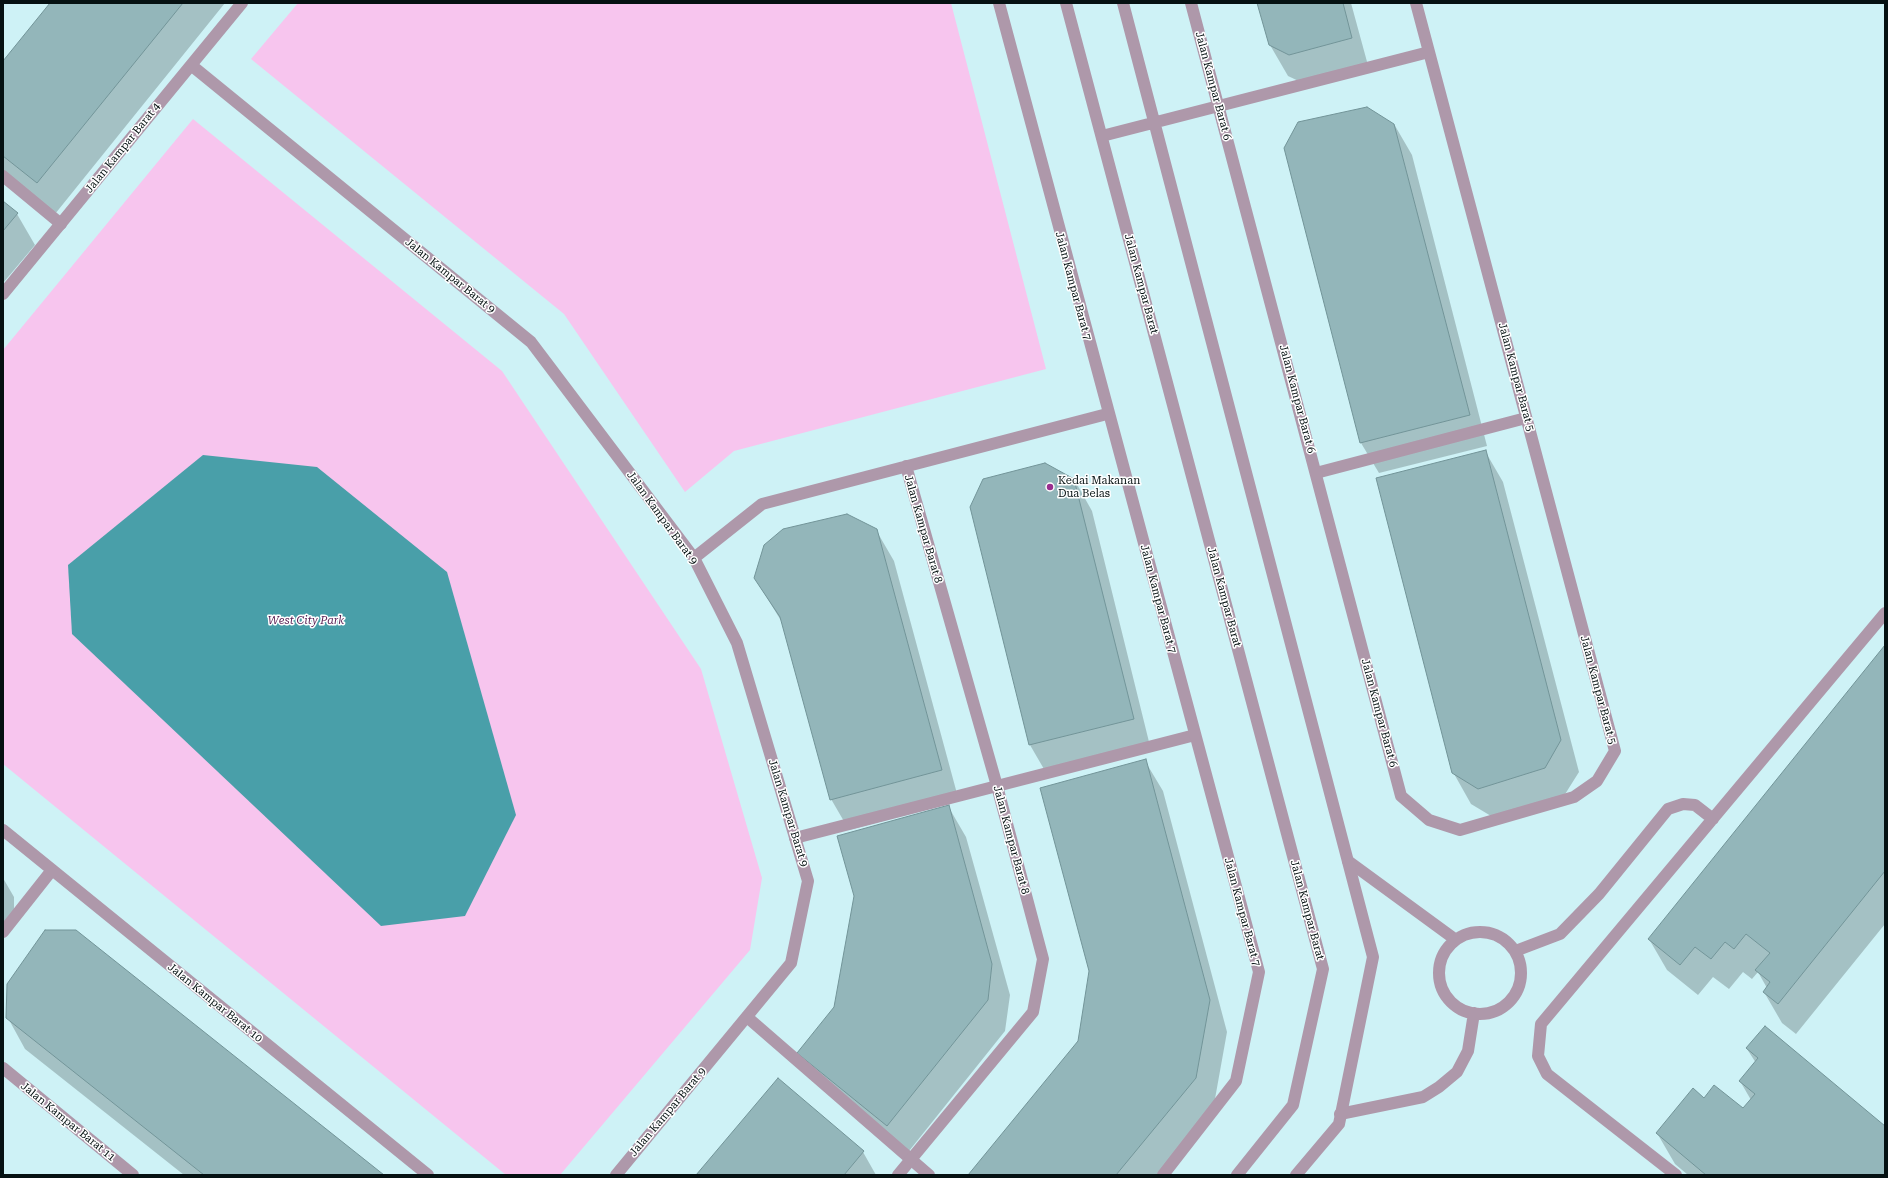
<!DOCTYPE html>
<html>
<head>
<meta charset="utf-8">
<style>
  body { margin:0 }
  #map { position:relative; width:1888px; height:1178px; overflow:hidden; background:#cef2f6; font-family:"Roboto Serif",serif }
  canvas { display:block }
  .frame { position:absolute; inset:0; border:4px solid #051112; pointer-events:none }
</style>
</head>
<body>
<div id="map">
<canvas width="1888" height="1178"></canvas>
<div class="frame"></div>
</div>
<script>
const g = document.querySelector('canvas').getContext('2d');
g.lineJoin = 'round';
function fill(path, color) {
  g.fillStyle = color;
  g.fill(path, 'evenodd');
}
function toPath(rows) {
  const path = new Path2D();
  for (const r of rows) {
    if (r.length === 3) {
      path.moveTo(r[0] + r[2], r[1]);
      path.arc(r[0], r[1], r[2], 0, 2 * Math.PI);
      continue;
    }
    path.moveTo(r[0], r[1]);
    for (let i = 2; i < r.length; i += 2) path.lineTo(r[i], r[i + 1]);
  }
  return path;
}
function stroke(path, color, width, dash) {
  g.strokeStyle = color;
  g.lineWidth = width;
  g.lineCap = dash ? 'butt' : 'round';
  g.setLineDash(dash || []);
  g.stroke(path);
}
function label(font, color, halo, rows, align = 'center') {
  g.font = font + ' "Roboto Serif",serif';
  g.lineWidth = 3;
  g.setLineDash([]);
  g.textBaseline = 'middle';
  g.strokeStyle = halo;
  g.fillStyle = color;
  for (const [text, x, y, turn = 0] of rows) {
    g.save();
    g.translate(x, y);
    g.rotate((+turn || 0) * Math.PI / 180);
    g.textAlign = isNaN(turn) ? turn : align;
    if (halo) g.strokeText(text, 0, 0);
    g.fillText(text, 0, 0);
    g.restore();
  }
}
const green = toPath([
  [298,3,951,3,1046,369,734,451,685,492,564,314,251,59],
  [193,119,502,371,701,669,762,878,750,950,560,1175,506,1175,3,764,3,350]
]);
const water = toPath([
  [203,455,317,467,447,572,516,815,465,916,381,926,72,634,68,565]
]);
const shadow = toPath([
  [51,3,225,3,55,214,3,171,3,62],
  [1258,3,1351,3,1369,69,1307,85,1288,76,1270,45],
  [1394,124,1412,155,1487,446,1379,473,1361,443,1285,148],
  [3,202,17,214,35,245,3,283],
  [1485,451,1503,482,1579,772,1562,799,1496,819,1471,804,1453,772],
  [1074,479,1092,511,1151,750,1048,776,1030,745,971,507],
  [876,530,894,561,959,801,849,830,831,799,783,624,755,578],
  [1885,646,1885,924,1796,1034,1782,1023,1764,992,1767,988,1758,972,1752,979,1743,972,1729,989,1713,977,1698,995,1667,970,1649,939],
  [1145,761,1163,791,1227,1032,1213,1110,1159,1175,969,1175,1079,1041],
  [948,806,966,837,1010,995,1005,1031,905,1156,798,1053,834,1008],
  [3,878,14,897,14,926,3,939],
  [8,1018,382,1175,184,1175,25,1049],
  [1747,1049,1885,1127,1885,1175,1688,1175,1675,1164,1657,1133,1704,1099,1743,1110,1751,1100,1740,1081,1756,1063],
  [778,1080,863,1152,876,1175,698,1175]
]);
const building = toPath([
  [50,3,183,3,37,183,3,156,3,61,50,3],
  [1257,3,1343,3,1352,38,1289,55,1269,45,1257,3],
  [1367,107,1394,124,1470,415,1360,443,1284,148,1298,122,1367,107],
  [3,201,18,213,3,231,3,201],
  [1486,450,1561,740,1545,768,1478,789,1452,773,1376,478,1486,450],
  [1045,463,1074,479,1134,719,1029,745,970,507,983,479,1045,463],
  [847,514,877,529,942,770,830,800,780,617,754,578,764,545,783,529,847,514],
  [1885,645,1885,871,1778,1004,1763,992,1770,982,1755,970,1770,953,1746,934,1734,949,1725,942,1711,959,1695,947,1680,965,1648,939,1885,645],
  [1146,759,1210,1000,1196,1078,1116,1175,968,1175,1078,1041,1089,971,1040,788,1146,759],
  [949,805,992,964,988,1000,887,1126,797,1053,834,1007,854,896,837,836,949,805],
  [45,930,76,930,384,1175,204,1175,6,1018,7,984,45,930],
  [1765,1026,1885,1126,1885,1175,1706,1175,1656,1133,1693,1088,1704,1098,1714,1085,1743,1108,1755,1094,1739,1081,1758,1058,1746,1048,1765,1026],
  [778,1078,864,1151,844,1175,696,1175,778,1078]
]);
const lane = toPath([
  [3,176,61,224],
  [1316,473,1526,418],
  [795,838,1195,735],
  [1348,861,1456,940],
  [1480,973,41],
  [1516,953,1518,950,1560,934,1599,894,1668,809,1683,804,1695,805,1713,819],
  [747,1017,929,1175],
  [1340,1114,1423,1097,1439,1087,1457,1072,1468,1051,1474,1013],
  [1676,1175,1547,1074,1538,1056,1541,1024,1885,613]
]);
const street = toPath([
  [999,3,1259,972,1236,1081,1163,1175],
  [1066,3,1323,969,1293,1105,1237,1175],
  [1123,3,1373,957,1339,1124,1296,1175],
  [1191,3,1401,796,1429,820,1460,830,1574,797,1597,781,1615,751,1416,3],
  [191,65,531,342,694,558,737,643,808,881,791,963,616,1175],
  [1102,136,1429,52],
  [3,294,242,3],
  [694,558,762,504,1107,414],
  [3,830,428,1175],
  [3,932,52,870],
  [3,1068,133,1175],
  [898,1175,1033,1012,1043,959,997,786,906,466]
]);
const markers = [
  [1050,487,4,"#9a2e8f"]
];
const streetNames = [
  ["Jalan Kampar Barat 6",1213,86,75],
  ["Jalan Kampar Barat 4",123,148,-51],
  ["Jalan Kampar Barat 9",450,276,39],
  ["Jalan Kampar Barat",1141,284,75],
  ["Jalan Kampar Barat 7",1073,286,75],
  ["Jalan Kampar Barat 5",1516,377,75],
  ["Jalan Kampar Barat 6",1297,399,75],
  ["Jalan Kampar Barat 9",662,518,54],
  ["Jalan Kampar Barat 8",923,529,74],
  ["Jalan Kampar Barat",1224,597,75],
  ["Jalan Kampar Barat 7",1158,599,75],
  ["Jalan Kampar Barat 5",1598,690,75],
  ["Jalan Kampar Barat 6",1379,713,75],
  ["Jalan Kampar Barat 9",788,813,73],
  ["Jalan Kampar Barat 8",1011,840,75],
  ["Jalan Kampar Barat",1307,910,75],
  ["Jalan Kampar Barat 7",1242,912,75],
  ["Jalan Kampar Barat 10",215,1003,39],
  ["Jalan Kampar Barat 9",668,1112,-50],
  ["Jalan Kampar Barat 11",68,1122,39]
];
const poiNames = [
  ["Kedai Makanan",1058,481],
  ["Dua Belas",1058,494]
];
const parkNames = [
  ["West City Park",306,621]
];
fill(green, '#f7c5ee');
fill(water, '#499fa9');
fill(shadow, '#0003');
fill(building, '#93b6ba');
stroke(building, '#729498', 1);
stroke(lane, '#ae98aa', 12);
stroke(street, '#ae98aa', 12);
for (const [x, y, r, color] of markers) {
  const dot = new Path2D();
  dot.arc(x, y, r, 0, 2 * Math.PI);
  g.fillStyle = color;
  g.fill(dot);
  stroke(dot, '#fff', 1.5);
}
label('11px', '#051112', '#fff', streetNames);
label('11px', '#051112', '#fff', poiNames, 'left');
label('italic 11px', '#581c51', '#fff', parkNames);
</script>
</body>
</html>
